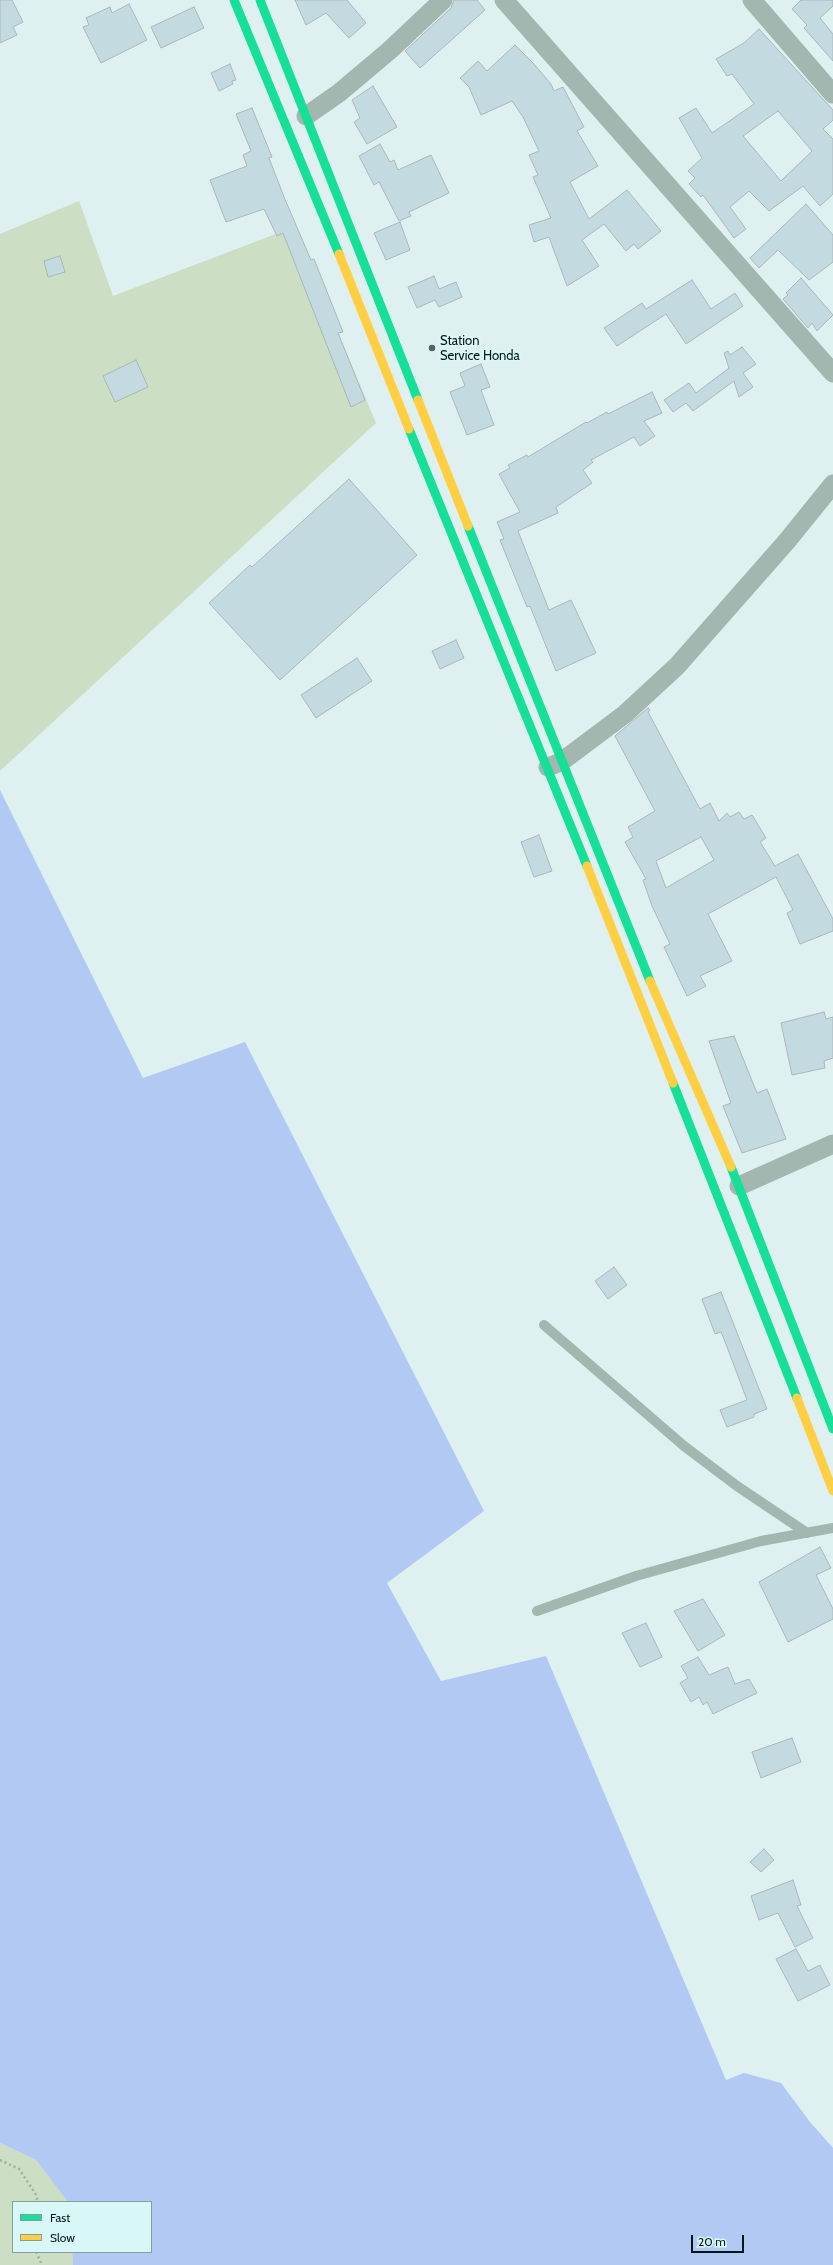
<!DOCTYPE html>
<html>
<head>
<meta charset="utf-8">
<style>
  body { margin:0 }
  #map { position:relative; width:833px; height:2265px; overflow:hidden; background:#dff0f0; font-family:Cabin,sans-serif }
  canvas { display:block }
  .legend { position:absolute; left:12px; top:2201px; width:140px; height:52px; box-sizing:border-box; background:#d7f8f7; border:1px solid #859d9d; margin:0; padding:5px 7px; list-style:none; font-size:12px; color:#0a1515 }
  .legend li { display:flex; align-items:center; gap:8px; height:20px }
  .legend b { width:20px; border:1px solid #859d9d }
  .scale { position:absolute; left:691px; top:2235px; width:53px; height:18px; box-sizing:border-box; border:2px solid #0a1515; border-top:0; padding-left:5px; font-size:12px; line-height:14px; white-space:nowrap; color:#0a1515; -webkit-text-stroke:3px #d7f8f7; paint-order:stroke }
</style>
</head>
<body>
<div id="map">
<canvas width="833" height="2265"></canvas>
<ul class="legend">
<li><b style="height:5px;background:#16e098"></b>Fast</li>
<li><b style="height:5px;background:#ffcf43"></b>Slow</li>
</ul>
<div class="scale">20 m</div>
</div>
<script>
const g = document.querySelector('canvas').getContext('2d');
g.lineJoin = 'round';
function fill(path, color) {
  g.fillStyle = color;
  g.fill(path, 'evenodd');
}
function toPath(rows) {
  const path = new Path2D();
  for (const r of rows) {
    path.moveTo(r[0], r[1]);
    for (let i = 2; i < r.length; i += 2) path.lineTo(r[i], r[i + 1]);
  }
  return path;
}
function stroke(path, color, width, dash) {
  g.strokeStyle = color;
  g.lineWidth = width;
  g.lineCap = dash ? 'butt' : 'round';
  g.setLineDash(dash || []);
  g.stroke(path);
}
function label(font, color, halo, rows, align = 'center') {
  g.font = font + ' Cabin,sans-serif';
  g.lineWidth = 4;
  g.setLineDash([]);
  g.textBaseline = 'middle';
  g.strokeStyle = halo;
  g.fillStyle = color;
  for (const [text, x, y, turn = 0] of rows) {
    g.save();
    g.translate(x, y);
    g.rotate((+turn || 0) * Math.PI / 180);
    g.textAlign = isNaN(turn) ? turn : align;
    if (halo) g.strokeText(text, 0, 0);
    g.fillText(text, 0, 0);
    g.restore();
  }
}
const green = toPath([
  [79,201,113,296,294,227,376,423,0,771,0,234],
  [0,2143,36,2160,68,2202,13,2202,13,2252,72,2252,73,2265,0,2265]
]);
const water = toPath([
  [0,790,143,1078,245,1042,484,1511,387,1583,441,1681,546,1656,726,2080,744,2073,781,2083,810,2122,833,2148,833,2265,73,2265,72,2252,151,2252,151,2202,68,2202,36,2160,0,2143]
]);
const building = toPath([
  [0,0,12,0,23,22,13,27,17,35,0,43,0,0],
  [295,0,347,0,366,23,349,38,326,13,306,25,295,0],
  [454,0,477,0,485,10,420,68,405,51,451,8,454,0],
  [801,0,833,0,833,6,820,18,833,34,833,61,804,28,807,25,792,9,801,0],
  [129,4,147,40,101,63,83,27,89,25,86,18,110,7,112,13,129,4],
  [194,7,204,28,161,48,151,27,194,7],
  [759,29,833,110,833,120,823,129,833,139,833,194,820,206,803,186,769,211,749,191,730,207,746,229,734,238,703,195,701,197,689,184,695,178,688,171,702,158,679,118,696,108,712,133,754,104,732,74,727,76,716,59,744,43,759,29],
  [778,111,812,151,781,181,743,136,778,111],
  [515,45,534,64,551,84,554,91,563,87,584,127,577,131,598,166,570,182,589,219,627,190,661,231,638,249,634,244,626,251,604,224,582,240,599,266,567,286,549,237,534,242,529,225,551,218,533,177,538,175,529,155,539,151,523,117,512,101,481,115,469,87,460,78,478,61,487,71,515,45],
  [230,64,236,80,232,81,233,84,219,91,211,73,230,64],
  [373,86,397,127,367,144,354,122,360,118,352,100,373,86],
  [252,108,272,157,269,158,284,197,311,260,314,259,343,332,338,333,365,400,351,407,283,233,277,236,264,209,226,222,210,180,247,166,243,155,251,151,236,114,252,108],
  [380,144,390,162,394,160,398,170,431,155,449,193,409,212,411,216,399,221,379,182,374,185,359,156,380,144],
  [806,204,833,235,833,262,809,280,778,250,759,268,750,258,806,204],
  [400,222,410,250,386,260,374,233,400,222],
  [60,256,65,272,48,277,44,261,60,256],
  [434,276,439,289,456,282,462,297,439,307,435,300,417,308,408,287,434,276],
  [801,278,833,315,817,331,812,323,808,328,783,299,788,295,786,293,801,278],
  [692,280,711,309,735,293,743,306,686,344,666,314,617,346,604,328,642,303,646,309,692,280],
  [742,347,756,364,743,373,753,387,739,397,734,381,693,411,686,403,673,412,664,400,689,383,696,393,729,368,724,353,728,351,730,355,742,347],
  [136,360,148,387,115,402,103,376,136,360],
  [481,364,490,387,481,390,494,425,467,435,450,392,465,386,460,373,481,364],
  [652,392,662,413,644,421,655,436,640,446,634,437,591,460,593,462,583,470,592,483,556,507,558,513,518,531,549,610,571,600,596,653,556,671,530,606,527,607,500,540,504,539,497,522,520,512,499,474,510,468,508,465,527,455,528,457,586,422,587,423,607,412,608,414,652,392],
  [349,479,417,555,280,680,209,603,250,565,252,567,349,479],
  [456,640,464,658,440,669,432,651,456,640],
  [357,658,372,681,316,718,301,695,357,658],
  [648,708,650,710,648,712,700,809,710,803,719,821,727,813,730,817,739,812,744,819,752,815,766,838,760,842,775,866,798,854,833,919,833,931,800,944,787,913,793,910,776,877,708,914,732,961,700,976,706,986,687,996,664,947,670,944,652,906,643,880,646,879,625,842,633,837,628,827,655,811,615,736,648,708],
  [701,837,714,860,666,888,656,861,701,837],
  [539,835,552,871,534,877,521,842,539,835],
  [824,1012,826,1019,833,1017,833,1058,824,1061,825,1068,792,1075,781,1023,824,1012],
  [734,1036,757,1093,767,1089,786,1139,742,1153,723,1106,731,1103,709,1041,734,1036],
  [614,1267,627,1285,608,1299,595,1281,614,1267],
  [721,1292,767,1409,754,1414,754,1417,727,1427,720,1410,747,1400,724,1339,721,1332,715,1334,702,1299,721,1292],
  [820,1547,831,1568,816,1575,833,1609,833,1619,788,1642,759,1582,820,1547],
  [703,1599,725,1635,698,1651,674,1611,703,1599],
  [646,1623,662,1657,640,1667,622,1633,646,1623],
  [698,1657,709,1675,728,1667,735,1684,749,1679,757,1693,713,1714,707,1702,703,1705,699,1697,691,1702,680,1683,688,1678,681,1666,698,1657],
  [792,1738,801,1762,761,1778,752,1752,792,1738],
  [764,1849,774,1860,761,1872,750,1862,764,1849],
  [793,1880,801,1905,797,1906,813,1938,795,1947,778,1913,759,1920,751,1896,793,1880],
  [796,1949,808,1971,820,1965,830,1985,798,2001,776,1959,796,1949]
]);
const path = toPath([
  [0,2160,19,2169,35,2193,38,2202],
  [36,2252,42,2265]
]);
const lane = toPath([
  [544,1325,684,1446,737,1486,807,1533],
  [537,1611,636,1576,761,1541,833,1528]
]);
const street = toPath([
  [504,0,833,373],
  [752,0,833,94],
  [306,116,339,93,390,50,443,0],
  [548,767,561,762,625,714,677,666,787,541,833,484],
  [739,1186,833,1144]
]);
const fast = toPath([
  [234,0,339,254],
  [260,0,418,400],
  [409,429,587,866],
  [468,526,650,981],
  [673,1083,797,1398],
  [731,1167,833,1429]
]);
const slow = toPath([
  [339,254,409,429],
  [418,400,468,526],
  [587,866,673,1083],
  [650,981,731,1167],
  [797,1398,833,1491]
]);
const markers = [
  [432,348,4,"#556262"]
];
const poiNames = [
  ["Station",440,341],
  ["Service Honda",440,356]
];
fill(green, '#ccdec3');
fill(water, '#b2caf3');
fill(building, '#c4dae1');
stroke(building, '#abb7ba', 1);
stroke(path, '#9eafaa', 2.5, [2, 3]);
stroke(lane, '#a3b6af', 10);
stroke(street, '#a3b6af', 19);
stroke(fast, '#16e098', 9);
stroke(slow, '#ffcf43', 9);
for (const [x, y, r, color] of markers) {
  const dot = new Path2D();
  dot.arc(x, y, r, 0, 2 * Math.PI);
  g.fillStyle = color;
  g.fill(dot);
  stroke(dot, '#d7f8f7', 1.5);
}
label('13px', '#0a1515', '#d7f8f7', poiNames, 'left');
</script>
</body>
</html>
